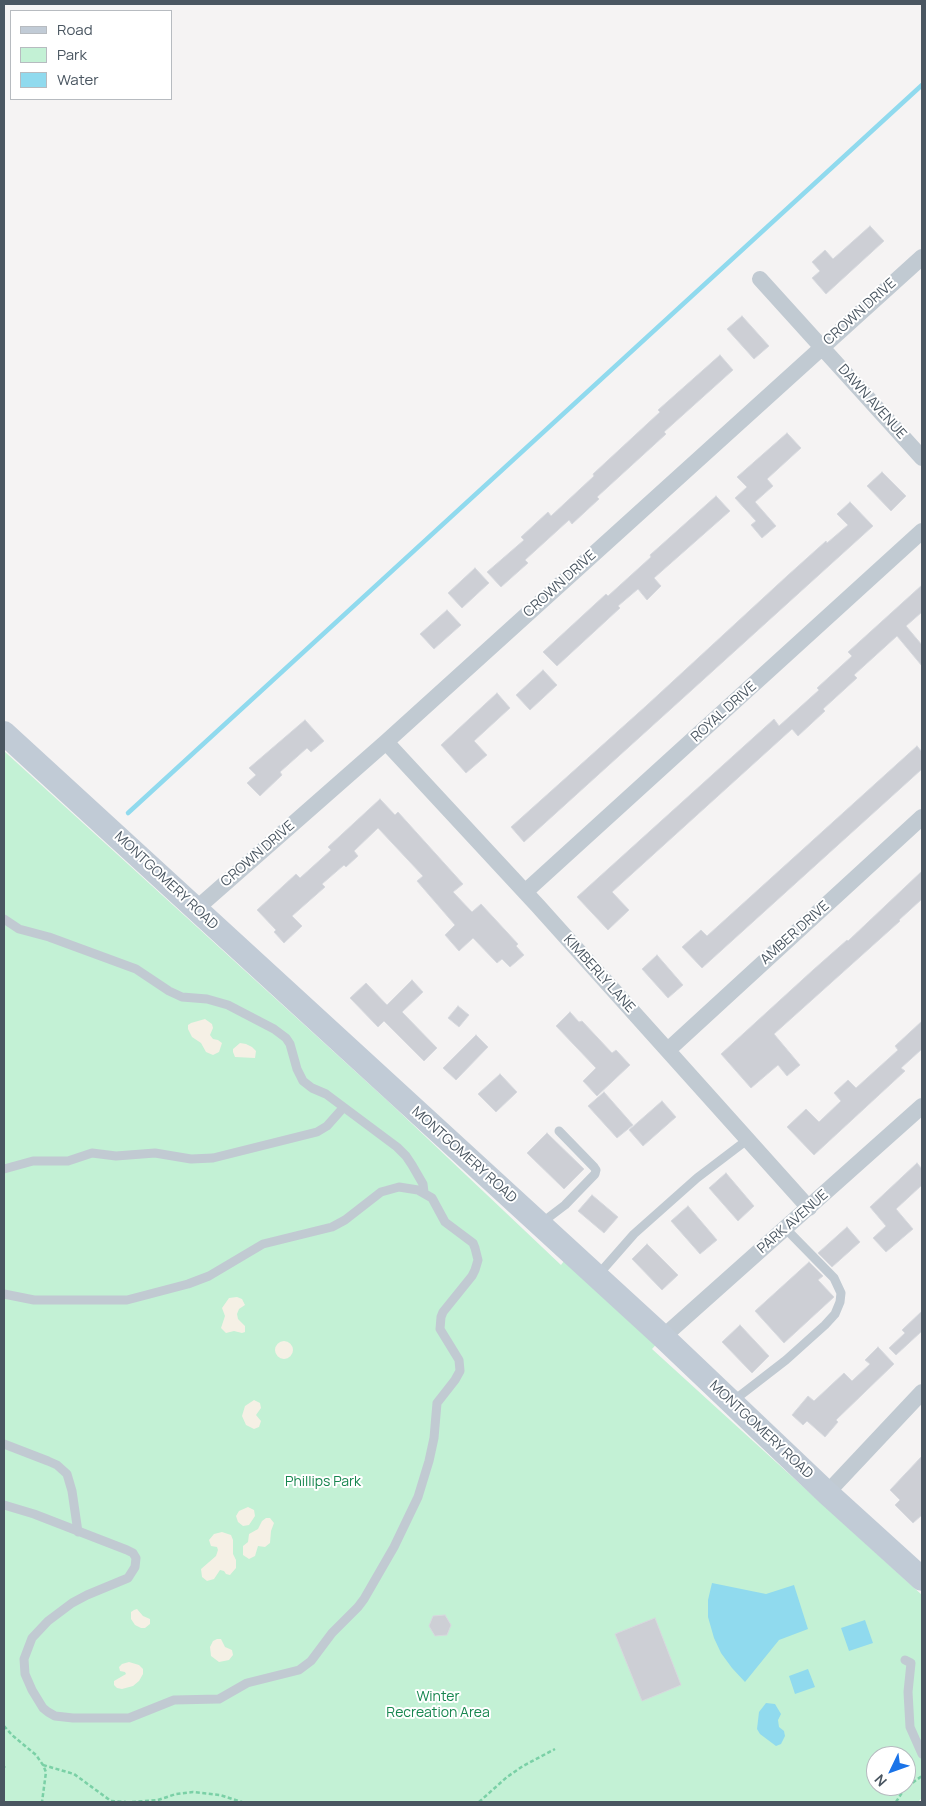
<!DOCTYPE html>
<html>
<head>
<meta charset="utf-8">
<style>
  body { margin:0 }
  #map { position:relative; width:926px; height:1806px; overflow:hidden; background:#f5f3f3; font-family:Manrope,sans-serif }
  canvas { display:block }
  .frame { position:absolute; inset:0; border:5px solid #4a5661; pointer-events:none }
  .legend { position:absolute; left:10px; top:10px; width:162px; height:90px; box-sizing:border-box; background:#fff; border:1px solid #b7bbc0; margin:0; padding:6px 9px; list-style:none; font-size:15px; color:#4a5661 }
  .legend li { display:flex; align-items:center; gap:10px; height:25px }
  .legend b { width:25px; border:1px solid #b7bbc0 }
  .north { position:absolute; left:866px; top:1746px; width:50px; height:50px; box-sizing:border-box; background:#fff; border:1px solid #b7bbc0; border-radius:50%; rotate:228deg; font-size:14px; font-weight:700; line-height:20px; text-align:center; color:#4a5661 }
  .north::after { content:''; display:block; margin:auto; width:18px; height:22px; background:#1a73e8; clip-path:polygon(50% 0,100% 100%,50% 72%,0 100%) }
</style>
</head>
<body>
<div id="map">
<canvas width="926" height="1806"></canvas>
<div class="frame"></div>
<ul class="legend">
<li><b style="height:6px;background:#c1cbd6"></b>Road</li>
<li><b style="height:14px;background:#c3f1d5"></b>Park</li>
<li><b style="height:14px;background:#90daee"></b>Water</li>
</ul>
<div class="north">N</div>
</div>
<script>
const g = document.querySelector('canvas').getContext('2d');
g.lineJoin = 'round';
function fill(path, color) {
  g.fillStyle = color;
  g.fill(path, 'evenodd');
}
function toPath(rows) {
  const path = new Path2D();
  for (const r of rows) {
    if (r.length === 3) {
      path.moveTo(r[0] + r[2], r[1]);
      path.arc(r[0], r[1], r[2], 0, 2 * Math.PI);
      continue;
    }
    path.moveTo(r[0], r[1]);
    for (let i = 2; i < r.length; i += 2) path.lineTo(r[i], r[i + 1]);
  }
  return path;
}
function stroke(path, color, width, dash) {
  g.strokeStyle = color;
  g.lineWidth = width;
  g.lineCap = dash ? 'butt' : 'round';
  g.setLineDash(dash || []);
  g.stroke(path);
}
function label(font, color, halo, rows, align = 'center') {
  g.font = font + ' Manrope,sans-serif';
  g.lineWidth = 4;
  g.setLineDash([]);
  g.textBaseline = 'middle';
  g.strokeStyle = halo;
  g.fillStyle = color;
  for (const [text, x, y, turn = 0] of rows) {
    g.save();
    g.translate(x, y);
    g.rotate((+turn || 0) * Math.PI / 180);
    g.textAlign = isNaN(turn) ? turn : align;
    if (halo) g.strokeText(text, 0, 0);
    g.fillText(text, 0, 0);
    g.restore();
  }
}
const green = toPath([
  [4,751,390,1103,561,1265,567,1257,663,1337,652,1349,922,1595,922,1798,918,1802,4,1802],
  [876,1756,906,1756,906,1786,876,1786]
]);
const sand = toPath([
  [205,1019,212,1024,213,1028,210,1035,213,1039,218,1040,222,1043,219,1052,213,1055,206,1052,201,1043,192,1037,188,1029,188,1025,191,1023],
  [240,1043,246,1044,252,1047,256,1051,255,1058,235,1057,233,1052,233,1049],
  [237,1297,242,1299,245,1305,239,1309,237,1314,238,1319,245,1326,245,1332,242,1333,234,1331,226,1333,221,1328,225,1316,222,1308,229,1298],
  [284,1350,9],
  [254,1400,260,1403,261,1408,256,1415,261,1421,259,1427,254,1429,246,1425,242,1416,245,1406],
  [248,1507,254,1510,255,1516,249,1525,243,1526,238,1522,236,1516,239,1511],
  [266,1518,270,1518,274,1523,271,1531,270,1543,265,1547,258,1546,255,1556,249,1559,243,1555,243,1546,248,1542,249,1534,258,1529,262,1521],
  [222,1532,231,1535,233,1540,233,1554,236,1560,236,1568,230,1575,226,1574,224,1571,220,1570,214,1579,207,1581,202,1577,201,1569,216,1556,218,1550,217,1547,211,1546,209,1540,214,1534],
  [137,1609,143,1616,150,1619,150,1624,145,1628,141,1628,135,1625,131,1619,131,1612,134,1610],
  [217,1639,221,1639,225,1647,232,1650,233,1655,229,1660,219,1662,211,1656,210,1647,213,1641],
  [129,1662,139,1665,143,1669,143,1674,139,1681,133,1686,122,1689,117,1688,114,1685,114,1681,126,1674,125,1672,120,1671,119,1667,122,1664]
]);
const water = toPath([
  [712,1583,766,1594,794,1585,808,1629,779,1640,745,1682,732,1668,721,1653,714,1638,708,1617,708,1600],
  [865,1620,873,1643,849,1651,841,1628],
  [808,1669,815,1687,795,1694,789,1676],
  [766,1703,775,1704,781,1714,778,1720,779,1727,784,1731,785,1736,781,1744,776,1746,760,1734,757,1729,759,1712]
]);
const stream = toPath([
  [128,813,922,85]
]);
const building = toPath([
  [870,226,884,241,826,294,812,278,820,271,812,262,825,250,833,259,870,226],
  [742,316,769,346,754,359,727,329,742,316],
  [720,355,733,370,664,432,666,434,597,497,599,499,572,524,569,520,525,560,528,563,501,587,487,572,524,540,521,537,548,512,551,516,594,476,593,474,660,412,658,410,720,355],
  [787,433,801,448,767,479,773,486,755,502,776,526,762,538,751,525,756,521,735,498,747,487,737,477,787,433],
  [882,472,906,496,891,511,867,486,882,472],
  [716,496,730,511,654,578,661,586,647,600,638,589,618,606,620,608,557,666,543,652,606,594,608,596,651,557,650,555,716,496],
  [850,502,873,526,524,842,511,827,646,706,787,576,826,541,827,543,848,525,837,514,850,502],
  [475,568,489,583,462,608,448,593,475,568],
  [922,585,922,612,906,626,922,645,922,666,897,636,854,675,857,678,823,709,825,711,798,736,792,729,612,892,629,910,608,930,577,897,774,719,779,726,819,690,817,688,852,656,848,652,922,585],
  [447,610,461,625,434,649,420,634,447,610],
  [543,670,557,685,530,710,516,695,543,670],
  [497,693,510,708,474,741,487,755,466,773,441,745,497,693],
  [305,720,324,741,311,752,307,748,280,772,282,775,260,796,247,783,256,775,249,768,305,720],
  [917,746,922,752,922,769,702,968,682,947,701,930,707,936,917,746],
  [380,799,395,815,398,812,463,884,453,892,472,912,481,904,518,944,516,946,524,955,510,967,502,959,497,963,473,938,459,951,445,935,455,925,417,881,423,876,378,828,354,851,358,856,346,867,344,865,322,884,325,887,292,916,302,926,284,943,274,932,276,930,257,910,296,874,300,878,331,850,328,847,380,799],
  [922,871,922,899,899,920,900,921,774,1034,800,1065,787,1076,778,1065,751,1088,721,1054,813,970,847,940,848,941,922,871],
  [657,955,683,985,668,998,642,969,657,955],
  [412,980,423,992,402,1012,437,1048,424,1061,384,1021,378,1027,350,998,366,983,387,1005,412,980],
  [458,1006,469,1015,459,1027,448,1018,458,1006],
  [570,1012,579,1022,582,1021,612,1053,616,1050,630,1065,597,1096,583,1081,596,1068,556,1026,570,1012],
  [922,1021,922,1049,901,1068,905,1071,814,1155,787,1127,806,1109,819,1122,841,1101,834,1093,848,1080,856,1088,898,1050,895,1046,922,1021],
  [476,1035,488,1047,456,1080,443,1068,476,1035],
  [500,1074,517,1092,496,1112,478,1094,500,1074],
  [604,1092,633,1125,617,1138,588,1106,604,1092],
  [662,1101,676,1117,643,1146,629,1130,662,1101],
  [547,1133,584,1169,564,1189,527,1153,547,1133],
  [917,1163,922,1169,922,1185,896,1209,913,1229,886,1252,873,1238,886,1226,870,1207,917,1163],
  [726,1173,754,1206,738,1221,709,1188,726,1173],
  [592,1195,618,1217,604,1233,578,1211,592,1195],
  [688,1206,717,1240,700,1254,671,1221,688,1206],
  [847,1227,860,1242,832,1267,818,1253,847,1227],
  [647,1244,678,1275,662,1290,632,1259,647,1244],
  [809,1262,823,1276,818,1280,834,1297,784,1343,755,1311,809,1262],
  [922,1311,922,1331,896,1355,889,1348,905,1333,902,1330,922,1311],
  [740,1325,769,1356,752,1373,722,1342,740,1325],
  [878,1347,894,1364,836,1420,838,1422,825,1437,807,1421,803,1425,792,1415,808,1396,814,1401,844,1373,852,1381,870,1364,865,1360,878,1347],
  [922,1456,922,1515,913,1523,895,1505,900,1500,890,1490,922,1456],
  [445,1615,451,1625,447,1635,435,1636,429,1626,433,1616,445,1615],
  [655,1618,681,1685,642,1701,615,1634,655,1618]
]);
const path = toPath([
  [4,1726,12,1735,36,1755,43,1765,46,1772,42,1802],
  [43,1765,74,1774,111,1801,126,1802],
  [4,1767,5,1766],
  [132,1802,158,1800,176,1794,193,1792,220,1795,242,1802],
  [479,1802,507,1777,523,1766,555,1749],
  [896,1802,905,1788,922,1776]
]);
const lane = toPath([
  [4,919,19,929,49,937,136,969,169,991,182,997,207,999,228,1005,274,1029,286,1038,290,1044,297,1069,303,1081,312,1088,326,1094,397,1147,406,1156,412,1165,423,1184,424,1192],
  [4,1169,33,1161,68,1161,92,1153,116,1156,155,1153,191,1159,213,1158,317,1132,327,1126,343,1108],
  [540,1224,565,1205,595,1174,596,1170,594,1167,559,1131],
  [598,1275,634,1234,697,1178,747,1140],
  [4,1294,34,1300,127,1300,188,1284,209,1276,263,1244,332,1227,345,1220,381,1192,399,1187,418,1190,432,1198,445,1222,473,1243,475,1248,478,1260,475,1270,472,1276,443,1312,441,1317,440,1329,459,1360,460,1371,455,1380,437,1403,434,1438,429,1461,418,1497,394,1547,364,1599,358,1607,332,1633,311,1661,299,1670,247,1683,219,1699,174,1700,129,1718,73,1718,55,1716,48,1712,43,1708,32,1690,25,1674,24,1659,32,1638,48,1621,72,1603,87,1595,128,1578,135,1567,136,1558,133,1553,127,1550,34,1514,4,1505],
  [733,1401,786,1360,825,1325,835,1314,840,1302,841,1293,834,1278,785,1228],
  [4,1444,48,1461,57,1465,67,1474,72,1491,78,1532],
  [905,1660,911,1663,908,1692,910,1727,922,1754]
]);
const street = toPath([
  [760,279,922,458],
  [386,742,538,906,809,1208],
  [525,892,922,531],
  [196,909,386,742,922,257],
  [668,1050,922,817],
  [663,1337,922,1106],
  [827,1493,922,1392]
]);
const secondary = toPath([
  [4,733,663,1337,827,1493,922,1579]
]);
const streetNames = [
  ["CROWN DRIVE",860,312,-42],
  ["DAWN AVENUE",872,402,48],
  ["CROWN DRIVE",560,584,-42],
  ["ROYAL DRIVE",724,712,-42],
  ["CROWN DRIVE",258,854,-41],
  ["MONTGOMERY ROAD",166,881,43],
  ["AMBER DRIVE",795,933,-42],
  ["KIMBERLY LANE",599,974,48],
  ["MONTGOMERY ROAD",464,1155,42],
  ["PARK AVENUE",793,1222,-41],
  ["MONTGOMERY ROAD",761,1430,43]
];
const parkNames = [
  ["Phillips Park",323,1482],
  ["Winter",438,1697],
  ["Recreation Area",438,1713]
];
fill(green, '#c3f1d5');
fill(sand, '#f5f0e5');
fill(water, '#90daee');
stroke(stream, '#90daee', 4.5);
fill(building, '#cdcfd5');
stroke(building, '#d7d9de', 1);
stroke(path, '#7ad0a6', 2.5, [4, 2.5]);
stroke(lane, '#c1cad2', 9);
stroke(street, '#c1cad2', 16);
stroke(secondary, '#c1cbd6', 24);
label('14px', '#4a5661', '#fff', streetNames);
label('14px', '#17864f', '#fff', parkNames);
</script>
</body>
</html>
